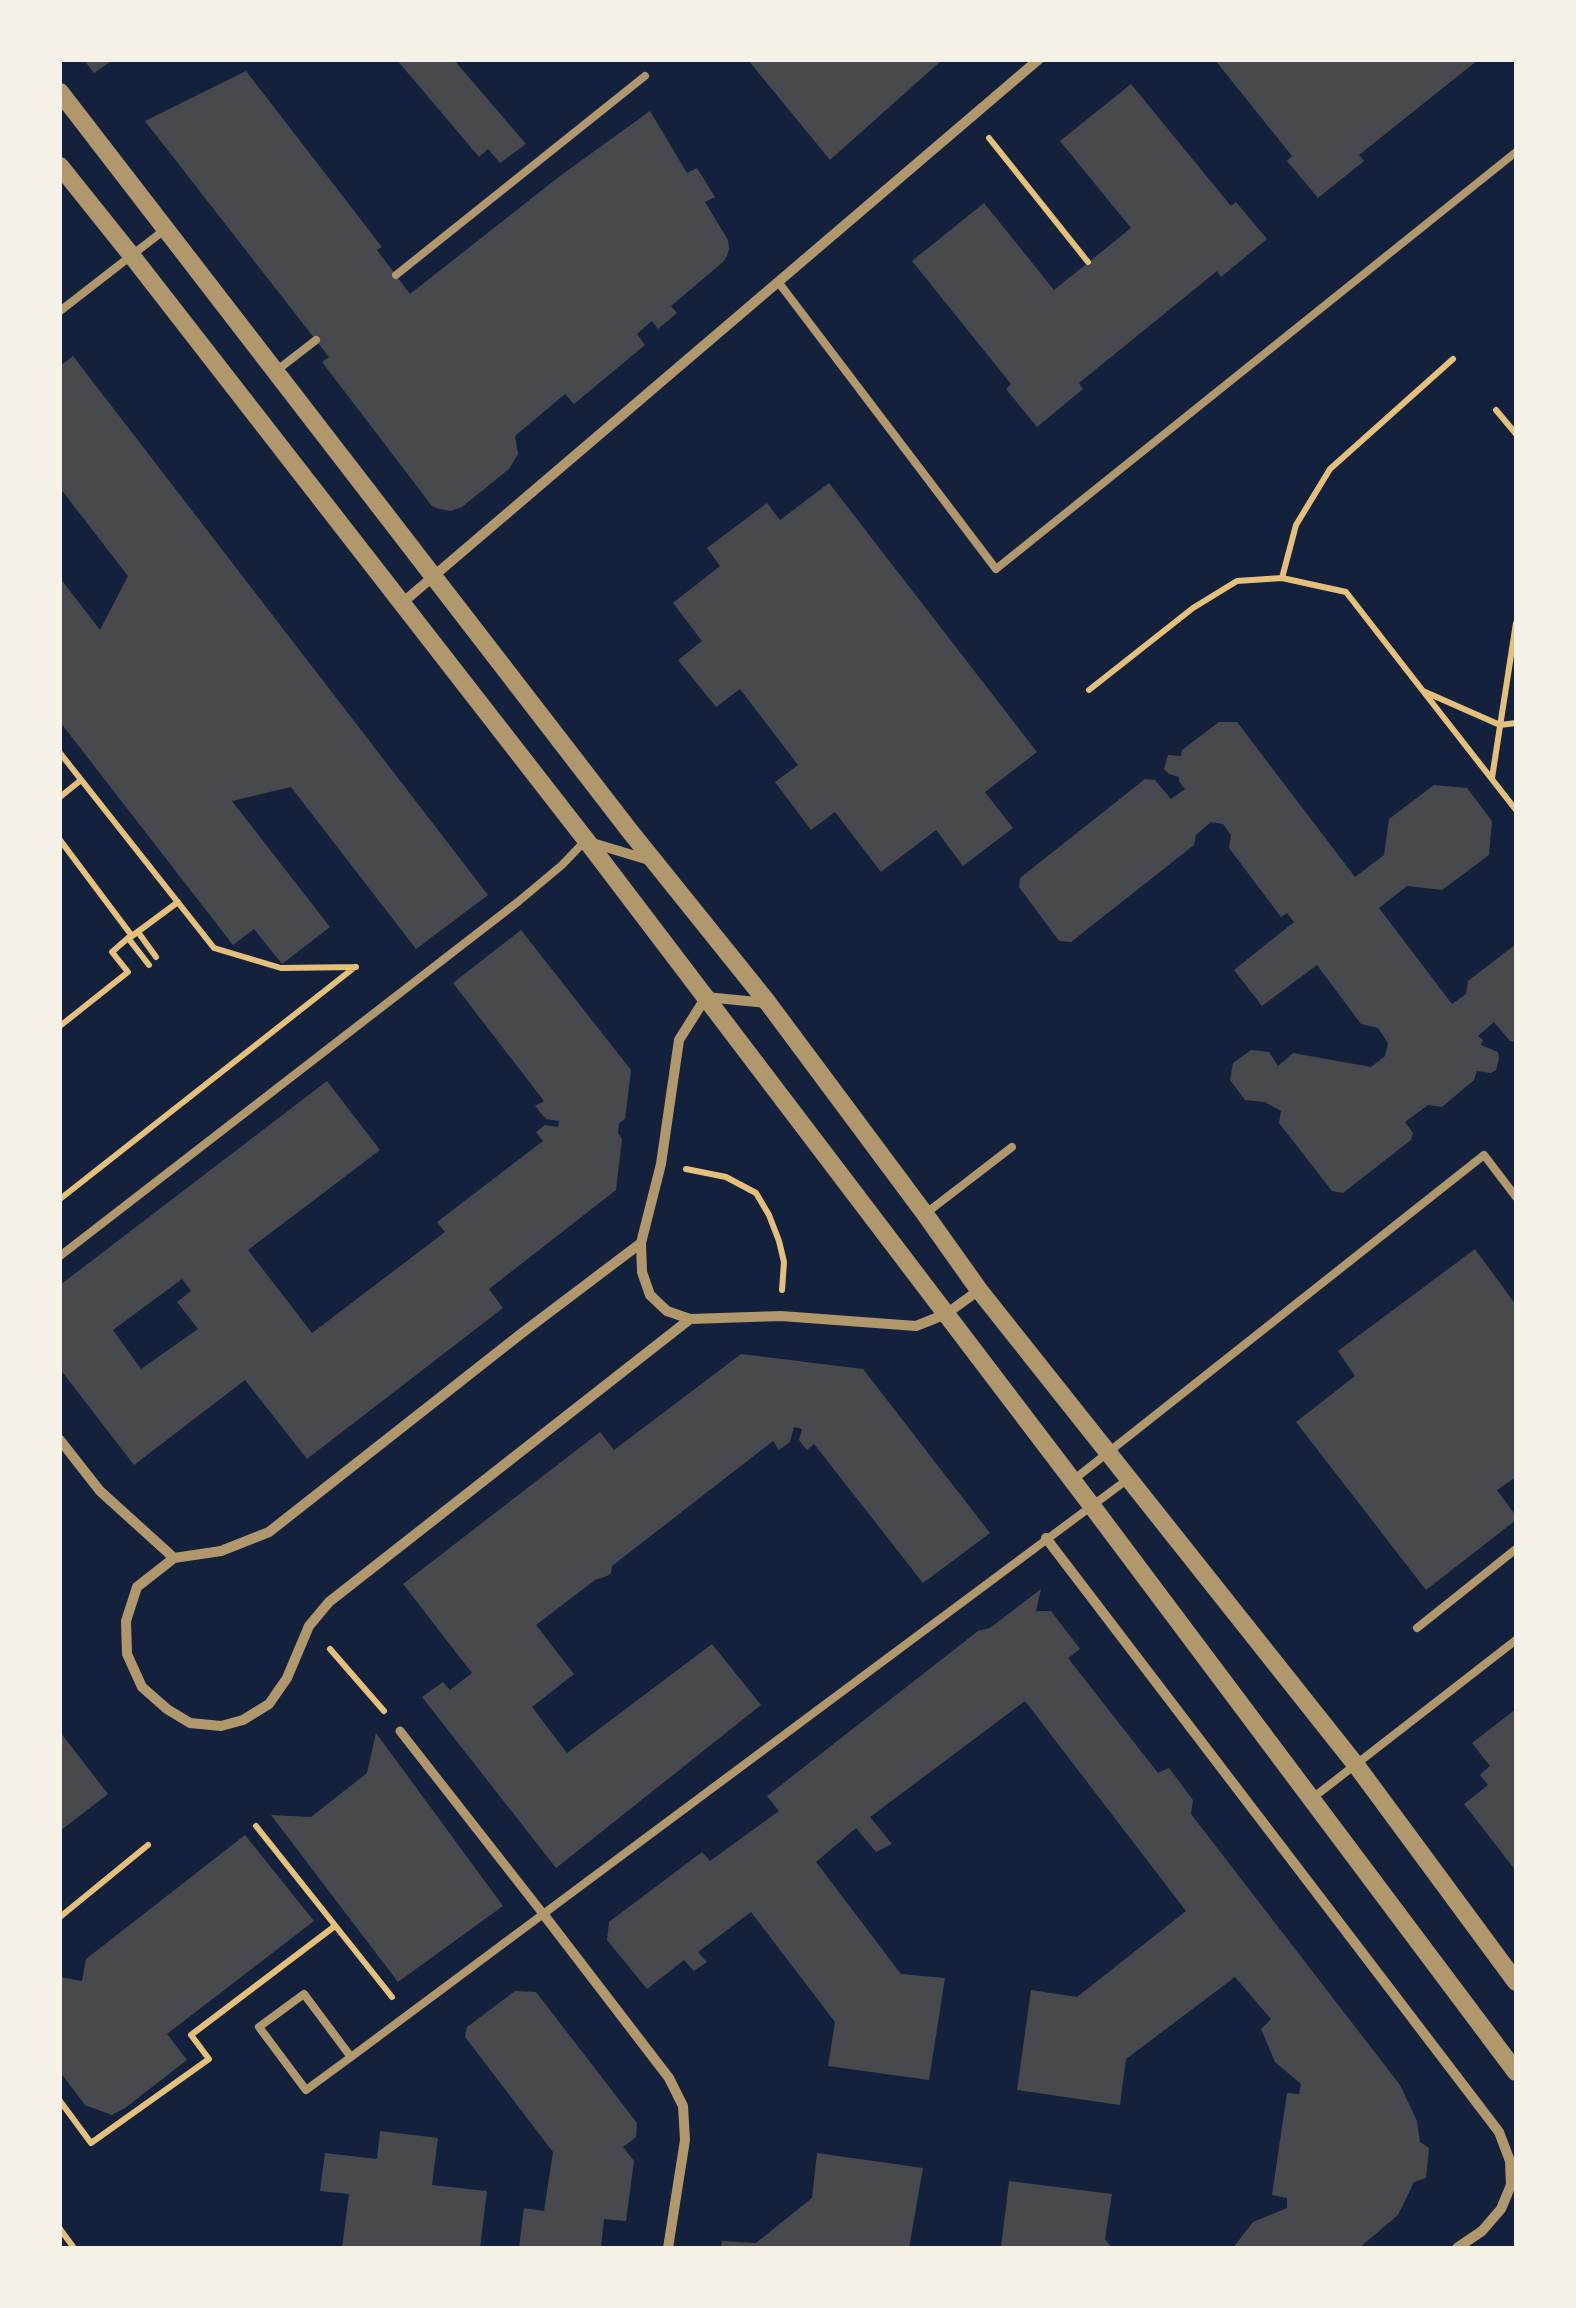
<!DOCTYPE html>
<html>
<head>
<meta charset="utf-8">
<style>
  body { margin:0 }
  #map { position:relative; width:1576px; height:2308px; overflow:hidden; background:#14213d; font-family:Manrope,sans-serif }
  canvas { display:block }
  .frame { position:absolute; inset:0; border:62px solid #f6f1e7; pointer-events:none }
</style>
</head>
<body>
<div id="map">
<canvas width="1576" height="2308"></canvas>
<div class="frame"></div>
</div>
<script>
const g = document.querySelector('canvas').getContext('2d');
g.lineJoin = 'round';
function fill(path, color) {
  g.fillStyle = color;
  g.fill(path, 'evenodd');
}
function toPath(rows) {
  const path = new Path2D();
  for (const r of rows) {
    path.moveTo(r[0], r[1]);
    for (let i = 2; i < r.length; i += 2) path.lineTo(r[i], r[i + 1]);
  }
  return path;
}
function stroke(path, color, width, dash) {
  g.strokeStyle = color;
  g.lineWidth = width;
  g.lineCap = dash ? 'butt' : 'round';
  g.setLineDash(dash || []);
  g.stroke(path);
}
const building = toPath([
  [84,60,113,60,94,73],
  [397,60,454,60,526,144,500,163,488,149,479,157],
  [748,60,942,60,830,160],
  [1215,60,1334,60,1335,62,1338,60,1478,60,1359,155,1364,161,1318,198,1287,161,1292,156],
  [246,71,382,247,377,250,410,294,560,176,650,111,687,173,697,168,715,197,705,202,728,240,729,249,727,256,723,262,671,306,677,313,658,329,652,321,637,334,645,345,574,404,565,394,515,436,518,454,509,469,462,507,450,511,436,508,432,506,322,362,329,357,145,121],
  [1131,84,1231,206,1236,202,1267,239,1221,277,1217,271,1079,383,1083,389,1037,427,1006,389,1011,384,912,261,984,203,1054,290,1100,253,1131,228,1060,141],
  [73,356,488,895,416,949,291,787,232,801,330,927,282,964,254,929,233,945,60,722,60,578,100,630,128,576,60,488,60,366],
  [829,483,1037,752,985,792,1013,828,963,866,936,830,881,872,835,812,811,830,775,782,798,765,740,689,716,707,678,660,702,641,673,603,720,566,707,548,767,503,780,520],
  [1219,722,1237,722,1355,877,1384,855,1389,819,1434,785,1467,788,1492,821,1489,855,1442,890,1407,886,1379,908,1452,1004,1466,994,1468,981,1516,944,1516,1042,1510,1041,1494,1022,1478,1036,1483,1040,1481,1045,1498,1052,1499,1058,1496,1070,1491,1073,1477,1071,1474,1080,1442,1107,1428,1105,1405,1122,1413,1133,1411,1140,1343,1193,1332,1191,1279,1123,1281,1111,1265,1102,1245,1100,1230,1080,1233,1063,1251,1050,1269,1052,1278,1066,1293,1053,1371,1067,1385,1056,1388,1043,1378,1028,1361,1024,1317,965,1262,1006,1234,970,1294,922,1287,913,1281,917,1229,848,1231,835,1223,824,1211,822,1196,835,1194,845,1071,942,1059,941,1019,887,1020,878,1145,779,1155,780,1171,799,1185,789,1179,781,1179,777,1169,774,1164,769,1168,755,1181,756,1182,750],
  [521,930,631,1070,625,1119,619,1123,618,1133,622,1139,616,1190,489,1289,503,1308,307,1459,245,1380,134,1465,60,1369,60,1285,327,1081,380,1150,248,1250,312,1333,445,1232,437,1222,543,1141,536,1132,545,1125,558,1127,559,1121,546,1119,535,1106,544,1101,453,983],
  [182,1279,191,1291,177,1302,198,1329,141,1369,113,1330],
  [1475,1249,1516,1305,1516,1477,1497,1490,1516,1516,1516,1520,1426,1590,1296,1422,1355,1376,1338,1351],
  [741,1354,863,1369,990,1533,923,1583,814,1444,807,1450,799,1440,802,1429,794,1427,790,1442,779,1450,773,1441,612,1566,611,1573,607,1576,595,1580,536,1625,574,1674,532,1707,567,1753,712,1644,761,1705,556,1868,422,1697,443,1682,450,1690,472,1673,403,1584,600,1432,614,1450],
  [1041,1589,1036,1611,1051,1611,1080,1649,1068,1658,1158,1773,1169,1768,1193,1800,1191,1814,1400,2085,1417,2121,1420,2142,1429,2148,1426,2178,1414,2182,1398,2215,1359,2248,1233,2248,1253,2222,1287,2208,1287,2198,1272,2195,1287,2093,1299,2094,1301,2084,1275,2062,1261,2029,1271,2019,1235,1977,1126,2059,1120,2105,1017,2090,1031,1990,1077,1997,1186,1911,1025,1701,870,1817,892,1844,876,1852,856,1828,816,1862,901,1974,945,1978,929,2080,828,2066,835,2022,751,1912,698,1952,707,1962,694,1971,684,1960,647,1989,607,1940,609,1922,702,1852,710,1861,779,1811,767,1796,978,1631,990,1628],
  [1516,1709,1516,1871,1464,1804,1488,1785,1480,1775,1490,1766,1472,1743],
  [60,1732,108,1794,60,1831],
  [376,1733,503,1906,398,1982,271,1815,311,1817,367,1773],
  [245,1835,314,1921,167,2034,187,2060,125,2108,112,2115,85,2105,60,2072,60,1977,82,1981,86,1959],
  [515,1991,536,1992,637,2123,636,2137,623,2147,634,2161,626,2221,604,2219,601,2248,519,2248,524,2208,544,2211,553,2152,465,2037,467,2027],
  [380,2131,438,2138,432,2185,487,2191,480,2248,342,2248,349,2194,320,2191,325,2153,377,2159],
  [817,2153,923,2168,909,2248,721,2248,722,2241,756,2243,812,2198],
  [1009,2181,1112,2194,1105,2239,1112,2248,1001,2248]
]);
const path = toPath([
  [989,138,1088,262],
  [1496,410,1516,434],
  [1089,690,1193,608,1237,581,1282,578],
  [1423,691,1346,592,1282,578,1296,525,1330,469,1453,359],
  [1516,723,1500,725,1423,691,1516,810],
  [60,753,214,948,281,968,356,967],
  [1492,778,1516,623],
  [60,797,81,780],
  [60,840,132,936,128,938,149,965],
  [138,932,156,957],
  [132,936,178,902],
  [60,1026,128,972,112,952,128,938],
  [686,1169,726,1177,756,1193,769,1215,779,1241,784,1262,782,1290],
  [60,1199,355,967],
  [330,1649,384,1711],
  [256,1826,392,1997],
  [60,1917,148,1845],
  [60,2101,91,2143,209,2059,191,2035,335,1926],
  [60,2229,74,2248]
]);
const service = toPath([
  [396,275,645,76],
  [779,283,996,569,1516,152],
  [60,311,163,231],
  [276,371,316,340],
  [925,1214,1012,1147],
  [60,1256,519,901,562,865,585,841],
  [1072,1481,1484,1155,1516,1197],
  [1417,1628,1516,1549],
  [1310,1800,1516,1640],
  [351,2057,306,2090,259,2027,304,1994,351,2057,1128,1479]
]);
const pedestrian = toPath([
  [400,1731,544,1915]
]);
const minor = toPath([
  [401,604,1038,60],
  [589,842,649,860],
  [767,1003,706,997,679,1040,661,1164,641,1243,642,1272,650,1295,667,1311,690,1319,781,1316,916,1326,946,1314,979,1290],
  [641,1243,522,1333,269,1532,221,1551,174,1558,137,1587,126,1621,127,1654,142,1687,167,1709,190,1723,221,1726,243,1720,269,1704,287,1678,309,1626,329,1602,690,1319],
  [60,1440,100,1491,174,1558],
  [1046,1538,1499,2132,1510,2161,1511,2185,1501,2209,1482,2231,1457,2248],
  [544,1915,669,2078,683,2106,685,2140,668,2248]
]);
const tertiary = toPath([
  [60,92,629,830,768,1003,925,1214,979,1290,1356,1765,1516,1982],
  [60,166,132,256,586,840,1092,1506,1516,2072]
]);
fill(building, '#48494c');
stroke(path, '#e5c07b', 6);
stroke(service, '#b1986c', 8);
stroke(pedestrian, '#b1986c', 9);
stroke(minor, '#b1986c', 10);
stroke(tertiary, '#b1986c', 18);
</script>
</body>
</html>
